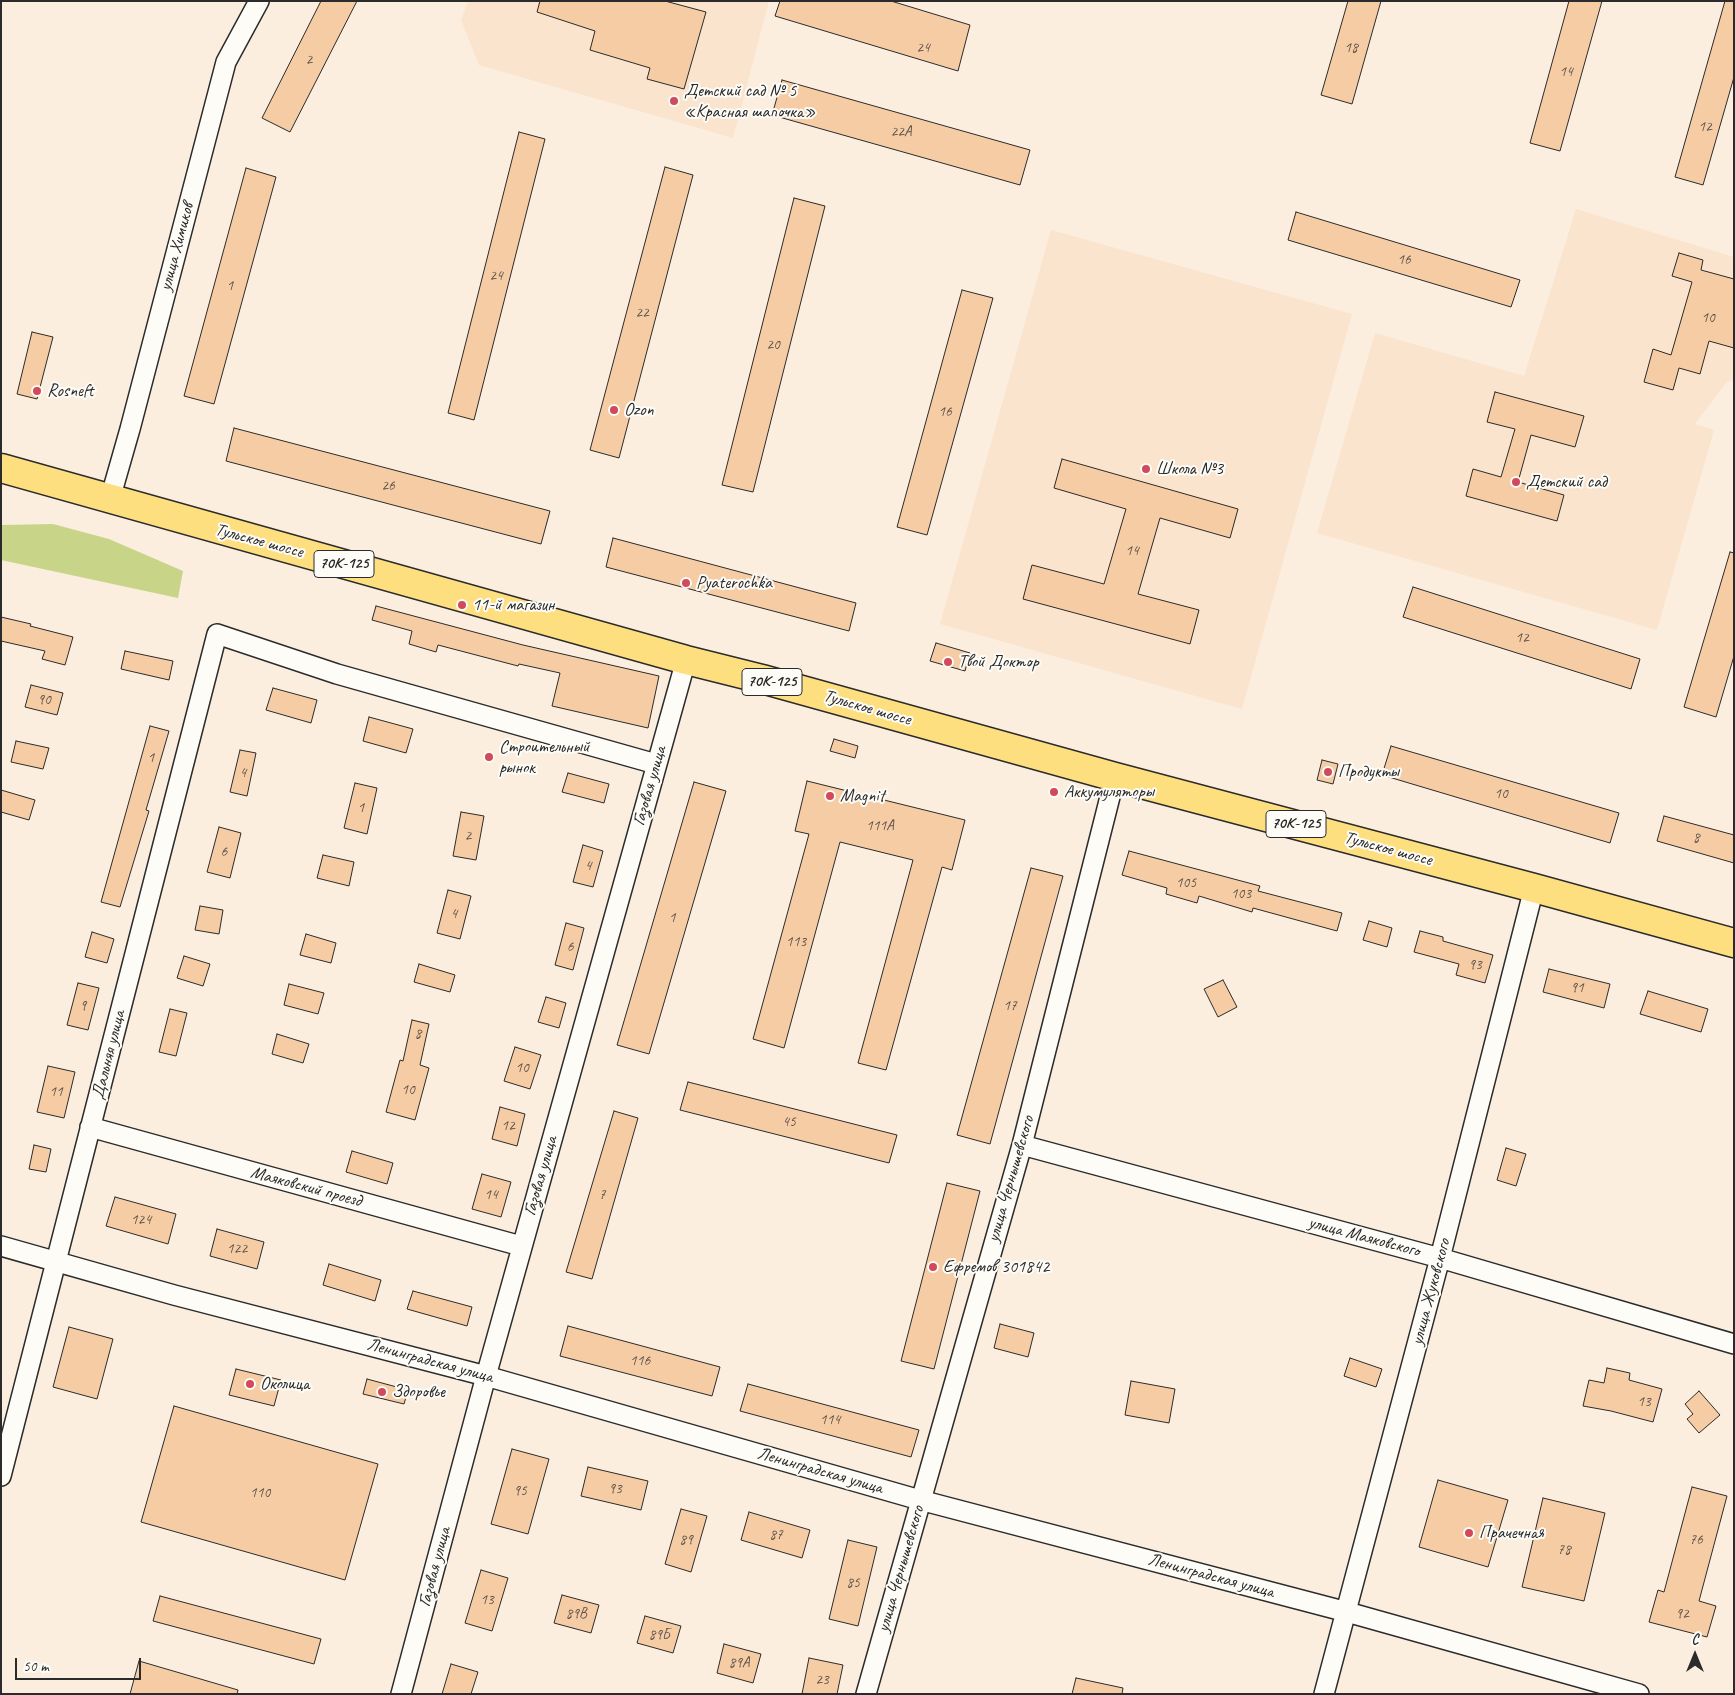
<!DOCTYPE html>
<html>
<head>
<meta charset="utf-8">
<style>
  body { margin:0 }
  #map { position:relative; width:1735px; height:1695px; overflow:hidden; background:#fbeede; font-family:Caveat,sans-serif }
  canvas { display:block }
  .frame { position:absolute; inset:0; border:2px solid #2b2b2b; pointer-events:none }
  .north { position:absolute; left:1670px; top:1630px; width:50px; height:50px; -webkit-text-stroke:4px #fdfcf7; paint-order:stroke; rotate:0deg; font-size:14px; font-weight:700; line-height:20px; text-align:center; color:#2b2b2b }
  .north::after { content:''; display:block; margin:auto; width:18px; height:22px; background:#2b2b2b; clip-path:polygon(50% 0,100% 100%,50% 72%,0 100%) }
  .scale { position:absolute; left:15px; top:1658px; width:126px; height:22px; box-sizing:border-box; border:2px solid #2b2b2b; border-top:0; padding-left:6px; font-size:15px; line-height:18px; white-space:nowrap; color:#2b2b2b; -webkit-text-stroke:4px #fdfcf7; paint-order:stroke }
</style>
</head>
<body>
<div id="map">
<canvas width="1735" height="1695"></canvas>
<div class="frame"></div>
<div class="north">С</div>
<div class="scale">50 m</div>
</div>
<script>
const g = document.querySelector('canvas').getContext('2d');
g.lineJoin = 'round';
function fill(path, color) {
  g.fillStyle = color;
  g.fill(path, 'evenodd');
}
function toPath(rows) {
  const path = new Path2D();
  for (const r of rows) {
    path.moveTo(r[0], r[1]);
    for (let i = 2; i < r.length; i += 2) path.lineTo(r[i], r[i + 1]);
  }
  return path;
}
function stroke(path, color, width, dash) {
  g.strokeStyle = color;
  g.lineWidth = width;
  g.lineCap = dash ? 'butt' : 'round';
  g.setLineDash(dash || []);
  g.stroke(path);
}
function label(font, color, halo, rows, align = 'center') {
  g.font = font + ' Caveat,sans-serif';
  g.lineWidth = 4;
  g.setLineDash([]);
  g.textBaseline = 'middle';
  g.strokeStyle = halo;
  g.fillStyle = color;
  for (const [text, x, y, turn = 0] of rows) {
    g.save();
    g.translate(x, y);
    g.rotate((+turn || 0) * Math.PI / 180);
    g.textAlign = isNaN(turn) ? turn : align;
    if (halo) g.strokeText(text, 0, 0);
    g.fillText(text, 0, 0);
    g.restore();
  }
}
const built = toPath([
  [468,1,769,1,733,138,479,65,461,20],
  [1576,209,1734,257,1734,379,1726,383,1695,424,1714,430,1657,630,1317,533,1375,333,1524,376],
  [1051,230,1352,314,1242,709,940,624]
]);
const green = toPath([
  [53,524,109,539,183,571,178,598,1,560,1,525]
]);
const building = toPath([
  [321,1,357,1,290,132,262,118,321,1],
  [540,1,665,1,706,12,684,89,647,79,650,68,590,50,595,31,537,12,540,1],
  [780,1,891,1,970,25,958,71,775,16,780,1],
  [1348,1,1381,1,1352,104,1321,95,1348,1],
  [1569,1,1602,1,1560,151,1530,143,1569,1],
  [1725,1,1734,1,1734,77,1703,185,1675,177,1725,1],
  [782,80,1030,150,1020,185,772,115,782,80],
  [519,132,545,139,474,420,448,413,519,132],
  [665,167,693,175,619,458,590,450,665,167],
  [246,168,276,177,214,404,184,396,246,168],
  [794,198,825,206,753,492,722,485,794,198],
  [1296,212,1520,280,1511,307,1288,240,1296,212],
  [1679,253,1703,260,1701,270,1734,279,1734,348,1709,341,1700,374,1679,368,1673,390,1644,382,1653,349,1671,355,1692,282,1672,276,1679,253],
  [962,290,993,298,927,535,897,527,962,290],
  [32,332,53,337,37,399,17,394,32,332],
  [1495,392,1584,416,1575,447,1531,435,1518,482,1564,495,1557,521,1466,496,1473,469,1501,477,1515,429,1487,422,1495,392],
  [234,428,550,511,541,544,226,461,234,428],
  [1062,459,1238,509,1230,538,1160,518,1138,594,1199,610,1190,644,1023,599,1032,565,1104,584,1126,509,1054,488,1062,459],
  [613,538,856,603,849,631,606,567,613,538],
  [1730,552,1734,553,1734,656,1716,717,1684,707,1730,552],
  [1413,587,1640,659,1631,689,1403,617,1413,587],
  [376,606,523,645,659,676,648,728,552,706,560,673,519,664,518,666,438,645,436,652,409,644,412,631,372,620,376,606],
  [1,617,31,624,30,626,73,637,65,665,42,659,45,651,1,641,1,617],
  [936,643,970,653,965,671,930,661,936,643],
  [125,651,173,661,169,680,121,669,125,651],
  [31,685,63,693,57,715,25,707,31,685],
  [273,688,317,700,311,723,266,710,273,688],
  [369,717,413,729,406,753,363,741,369,717],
  [150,726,169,731,146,810,149,811,120,907,101,902,150,726],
  [834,739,858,746,855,758,830,751,834,739],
  [16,741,49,748,43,769,11,762,16,741],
  [1391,746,1619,813,1610,843,1382,775,1391,746],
  [240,750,256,753,247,796,230,792,240,750],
  [1322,760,1338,764,1333,784,1317,780,1322,760],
  [568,773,609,784,604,803,562,792,568,773],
  [807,781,965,820,952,870,942,867,886,1070,858,1063,913,860,840,842,784,1048,753,1039,809,834,795,831,807,781],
  [694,782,726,791,649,1054,617,1045,694,782],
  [355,783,377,788,367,834,344,828,355,783],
  [1,790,35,800,29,820,1,812,1,790],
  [461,812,484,816,476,860,453,856,461,812],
  [1664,816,1734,835,1734,863,1657,841,1664,816],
  [219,827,241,833,230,878,207,872,219,827],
  [583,845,603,851,593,887,573,882,583,845],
  [1129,851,1260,886,1258,891,1342,913,1337,931,1253,908,1252,912,1199,896,1197,903,1166,894,1167,888,1122,875,1129,851],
  [323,855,354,862,349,886,317,878,323,855],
  [1031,868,1063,876,990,1144,957,1135,1031,868],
  [448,890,471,896,460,939,437,933,448,890],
  [200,906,223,910,219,934,195,930,200,906],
  [1369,921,1392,928,1387,947,1363,940,1369,921],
  [566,923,584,928,573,970,555,965,566,923],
  [1420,931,1443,937,1443,941,1493,955,1485,983,1456,975,1459,964,1414,952,1420,931],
  [92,932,114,939,107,963,85,957,92,932],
  [306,934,336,943,331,963,300,955,306,934],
  [184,956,210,964,203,986,177,978,184,956],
  [419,964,455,975,450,992,414,982,419,964],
  [1549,969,1610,984,1604,1008,1543,992,1549,969],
  [1223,980,1237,1007,1218,1017,1204,989,1223,980],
  [78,983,99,988,88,1030,67,1025,78,983],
  [289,984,324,993,318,1014,284,1005,289,984],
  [1648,991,1708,1009,1701,1032,1640,1014,1648,991],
  [546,997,566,1003,559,1028,538,1022,546,997],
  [170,1009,187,1013,176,1056,159,1052,170,1009],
  [412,1020,429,1024,420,1065,429,1068,415,1120,386,1112,400,1060,403,1061,412,1020],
  [277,1034,309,1044,303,1063,272,1054,277,1034],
  [515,1047,541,1055,530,1089,504,1081,515,1047],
  [48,1066,75,1072,64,1118,37,1112,48,1066],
  [688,1082,897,1135,889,1163,680,1110,688,1082],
  [500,1107,525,1114,517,1146,492,1139,500,1107],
  [614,1111,638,1118,592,1279,566,1272,614,1111],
  [34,1145,51,1149,46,1172,29,1169,34,1145],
  [1506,1148,1526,1154,1516,1186,1497,1180,1506,1148],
  [352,1151,393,1163,387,1184,346,1172,352,1151],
  [482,1174,511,1182,501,1217,472,1209,482,1174],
  [947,1183,980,1191,934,1369,901,1361,947,1183],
  [115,1197,176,1214,168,1244,106,1226,115,1197],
  [217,1229,264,1242,257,1269,210,1256,217,1229],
  [329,1264,381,1280,375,1301,323,1285,329,1264],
  [413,1291,472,1307,467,1326,407,1309,413,1291],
  [1000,1324,1034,1333,1028,1357,994,1348,1000,1324],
  [568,1326,720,1367,712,1396,560,1356,568,1326],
  [69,1327,113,1339,97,1399,53,1387,69,1327],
  [1350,1358,1382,1369,1376,1387,1344,1376,1350,1358],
  [1607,1368,1630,1373,1629,1380,1662,1389,1653,1422,1611,1411,1583,1406,1589,1380,1604,1383,1607,1368],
  [236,1369,281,1380,274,1406,229,1395,236,1369],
  [367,1379,408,1390,404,1404,363,1394,367,1379],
  [1131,1381,1175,1389,1169,1423,1125,1415,1131,1381],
  [748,1384,919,1430,911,1457,740,1411,748,1384],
  [1699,1391,1720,1415,1699,1433,1687,1419,1693,1414,1685,1404,1699,1391],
  [174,1406,378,1464,345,1580,141,1522,174,1406],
  [512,1449,549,1459,528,1534,491,1524,512,1449],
  [588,1467,648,1481,641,1510,581,1496,588,1467],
  [1438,1480,1508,1500,1488,1567,1419,1547,1438,1480],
  [1692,1487,1727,1496,1699,1601,1716,1606,1707,1637,1649,1622,1658,1590,1664,1592,1692,1487],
  [1543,1498,1605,1513,1584,1601,1522,1587,1543,1498],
  [681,1509,707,1516,691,1572,665,1564,681,1509],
  [749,1512,810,1530,802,1558,741,1540,749,1512],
  [848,1540,877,1547,858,1626,829,1619,848,1540],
  [481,1570,508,1578,492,1631,465,1623,481,1570],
  [562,1595,599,1605,591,1633,554,1623,562,1595],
  [160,1596,321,1639,314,1664,153,1621,160,1596],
  [645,1616,681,1626,673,1653,637,1643,645,1616],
  [724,1644,761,1654,753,1683,717,1673,724,1644],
  [809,1658,843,1665,837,1694,802,1694,809,1658],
  [139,1661,238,1690,237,1694,130,1694,139,1661],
  [451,1664,478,1672,471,1694,442,1694,451,1664],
  [1076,1678,1123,1688,1122,1694,1072,1694,1076,1678]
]);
const street = toPath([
  [110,499,130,429,226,62,259,1],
  [90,1127,521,1246],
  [1022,1145,1440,1258,1734,1344],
  [1,1246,174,1295,486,1376,920,1500,1347,1612,1639,1694],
  [1,1476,217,634,337,674,656,764],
  [401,1694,486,1376,686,660],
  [866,1694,1022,1145,1115,777],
  [1324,1694,1440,1258,1534,888]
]);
const primary = toPath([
  [1,468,686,660,762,679,1115,777,1534,888,1734,943]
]);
const markers = [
  [674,101,5,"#d1495b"],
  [37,391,5,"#d1495b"],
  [614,410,5,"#d1495b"],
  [1146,469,5,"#d1495b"],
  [1516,482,5,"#d1495b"],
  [686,583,5,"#d1495b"],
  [462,605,5,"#d1495b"],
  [948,662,5,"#d1495b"],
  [489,757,5,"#d1495b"],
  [1328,772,5,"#d1495b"],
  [1054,792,5,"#d1495b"],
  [830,796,5,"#d1495b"],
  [933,1267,5,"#d1495b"],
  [250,1384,5,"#d1495b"],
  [382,1392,5,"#d1495b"],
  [1469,1533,5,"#d1495b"]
];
const numberNames = [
  ["24",923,48],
  ["18",1351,48],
  ["2",309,60],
  ["14",1566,72],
  ["12",1705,127],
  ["22А",901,132],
  ["16",1404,260],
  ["24",496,276],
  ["1",230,286],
  ["22",642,313],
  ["10",1708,318],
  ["20",773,345],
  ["16",945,412],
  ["26",388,486],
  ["14",1132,551],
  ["12",1522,638],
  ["90",44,700],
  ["1",151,758],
  ["4",243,773],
  ["10",1501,794],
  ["1",361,808],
  ["111А",880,826],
  ["2",468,836],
  ["8",1696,838],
  ["6",224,852],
  ["4",588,866],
  ["105",1186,883],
  ["103",1241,894],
  ["4",454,914],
  ["1",672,918],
  ["113",796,942],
  ["6",570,947],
  ["93",1475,965],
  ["91",1577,988],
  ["9",83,1006],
  ["17",1010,1006],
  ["8",418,1034],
  ["10",522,1068],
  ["10",408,1090],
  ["11",56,1092],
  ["45",789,1122],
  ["12",508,1126],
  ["14",491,1195],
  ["7",602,1195],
  ["124",141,1220],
  ["122",237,1249],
  ["116",640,1361],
  ["13",1644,1402],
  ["114",830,1420],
  ["93",615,1489],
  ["95",520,1491],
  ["110",260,1493],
  ["87",776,1535],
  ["89",686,1540],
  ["76",1696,1540],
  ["78",1564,1550],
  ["85",853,1583],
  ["13",487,1600],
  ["89В",576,1614],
  ["92",1682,1614],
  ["89Б",659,1635],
  ["89А",739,1663],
  ["23",822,1680]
];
const shields = [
  [344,564,60],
  [772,682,60],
  [1296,824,60]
];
const shieldNames = [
  ["70К-125",344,564],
  ["70К-125",772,682],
  ["70К-125",1296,824]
];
const poiNames = [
  ["Детский сад № 5",684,91],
  ["«Красная шапочка»",684,112],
  ["Rosneft",47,391],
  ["Ozon",624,410],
  ["Школа №3",1156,469],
  ["Детский сад",1526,482],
  ["Pyaterochka",696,583],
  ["11-й магазин",472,605],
  ["Твой Доктор",958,662],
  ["Строительный",499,747],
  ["рынок",499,768],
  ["Продукты",1338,772],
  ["Аккумуляторы",1064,792],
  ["Magnit",840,796],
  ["Ефремов 301842",943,1267],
  ["Околица",260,1384],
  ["Здоровье",392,1392],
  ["Прачечная",1479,1533]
];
const streetNames = [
  ["улица Химиков",177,247,-75],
  ["Тульское шоссе",259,541,15],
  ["Тульское шоссе",867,708,16],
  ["Газовая улица",650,786,-74],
  ["Тульское шоссе",1388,849,15],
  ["Дальняя улица",109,1055,-76],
  ["Газовая улица",541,1176,-74],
  ["улица Чернышевского",1011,1179,-74],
  ["Маяковский проезд",306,1187,15],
  ["улица Маяковского",1364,1237,15],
  ["улица Жуковского",1431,1292,-75],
  ["Ленинградская улица",430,1361,15],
  ["Ленинградская улица",820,1471,16],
  ["Газовая улица",435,1567,-75],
  ["улица Чернышевского",901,1569,-74],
  ["Ленинградская улица",1211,1576,15]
];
fill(built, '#fae4cd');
fill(green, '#c8d589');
fill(building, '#f6cca5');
stroke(building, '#2b2b2b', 1);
stroke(street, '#2b2b2b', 22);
stroke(primary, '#2b2b2b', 31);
stroke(street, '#fdfcf7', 19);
stroke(primary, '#fedf80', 28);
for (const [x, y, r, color] of markers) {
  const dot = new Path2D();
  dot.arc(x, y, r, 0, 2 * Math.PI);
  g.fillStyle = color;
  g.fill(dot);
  stroke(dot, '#fdfcf7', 2);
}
label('15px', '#5e534a', null, numberNames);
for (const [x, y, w] of shields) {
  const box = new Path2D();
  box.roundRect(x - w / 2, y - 13.5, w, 27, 4);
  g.fillStyle = '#fdfcf7';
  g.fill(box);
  stroke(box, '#2b2b2b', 1);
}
label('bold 16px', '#2b2b2b', null, shieldNames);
label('18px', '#2b2b2b', '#fdfcf7', poiNames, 'left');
label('18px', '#2b2b2b', '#fdfcf7', streetNames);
</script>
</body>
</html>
